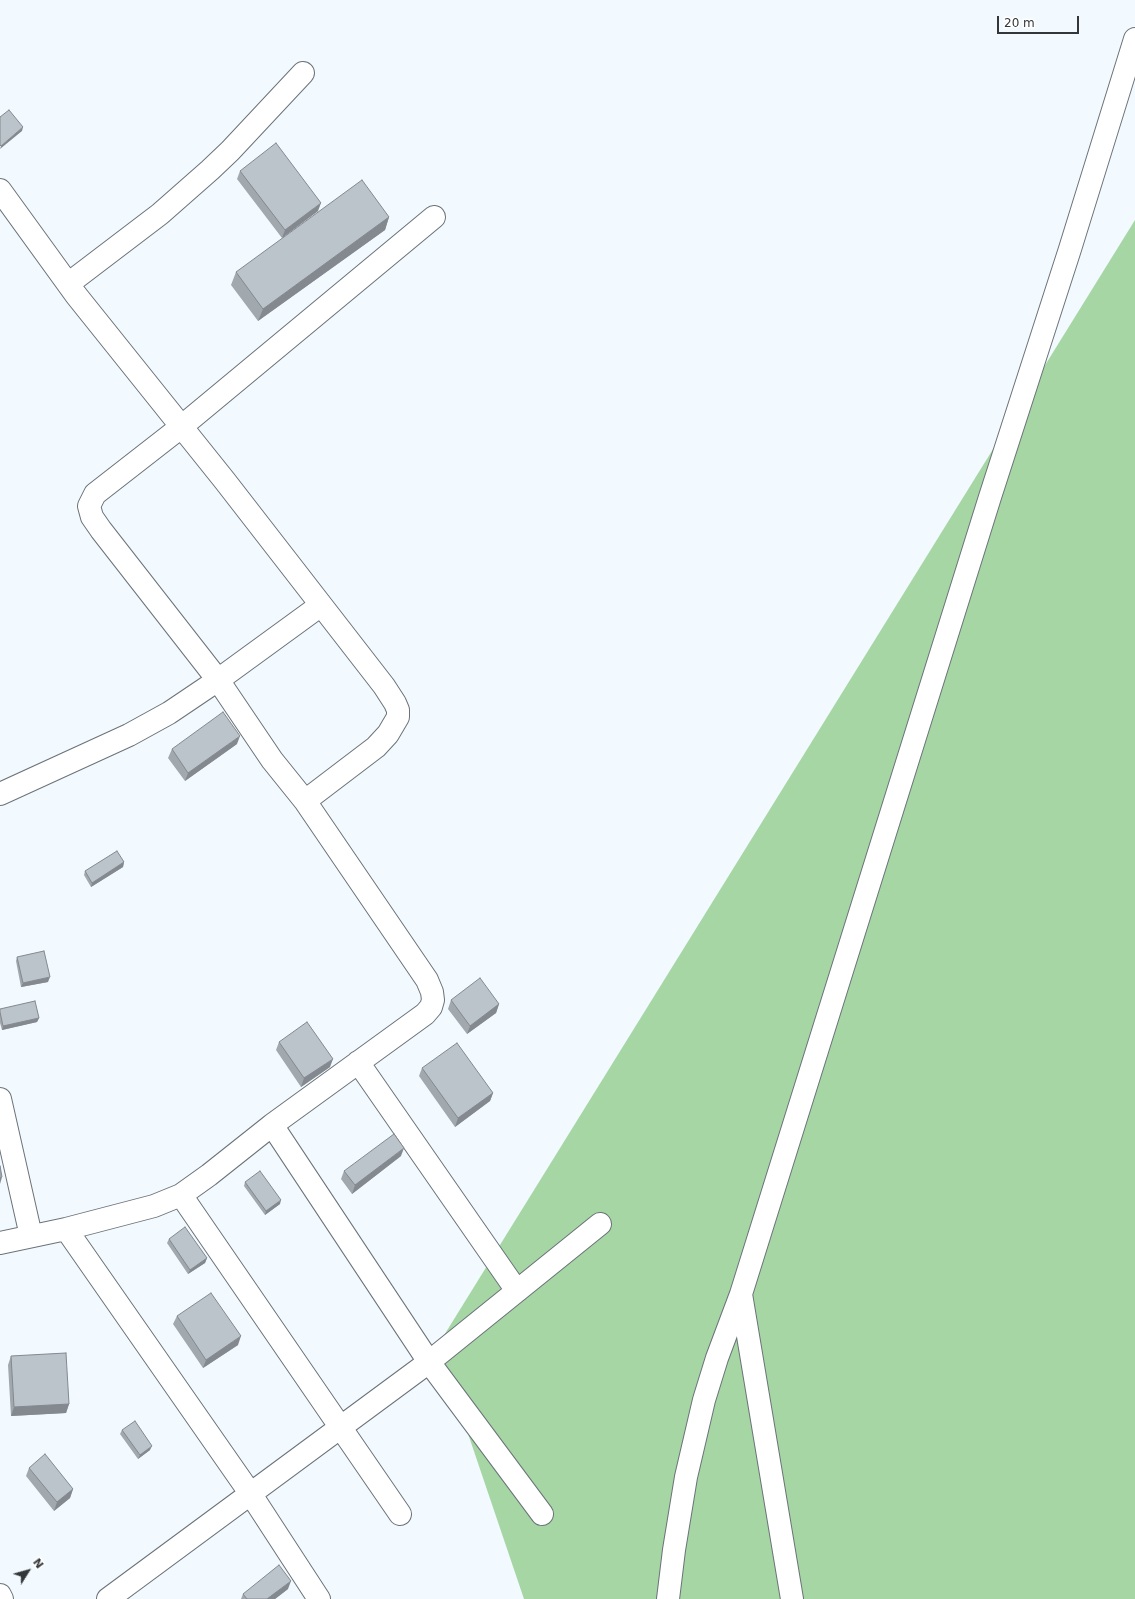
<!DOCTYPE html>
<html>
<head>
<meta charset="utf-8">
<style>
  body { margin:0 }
  #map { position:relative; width:1135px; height:1599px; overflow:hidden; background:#f2f9ff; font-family:"DejaVu Sans",sans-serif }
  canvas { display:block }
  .north { position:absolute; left:8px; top:1551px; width:40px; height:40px; -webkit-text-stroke:3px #fff; paint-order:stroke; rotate:53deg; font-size:11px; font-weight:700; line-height:16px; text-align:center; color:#34373a }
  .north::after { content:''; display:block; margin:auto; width:14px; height:18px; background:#34373a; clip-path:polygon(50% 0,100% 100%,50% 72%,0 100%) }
  .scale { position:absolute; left:997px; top:16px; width:82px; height:18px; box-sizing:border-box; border:2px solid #34373a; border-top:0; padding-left:5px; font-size:12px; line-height:14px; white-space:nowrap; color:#34373a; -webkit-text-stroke:3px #fff; paint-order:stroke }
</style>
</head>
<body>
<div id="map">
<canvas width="1135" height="1599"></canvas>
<div class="north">N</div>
<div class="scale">20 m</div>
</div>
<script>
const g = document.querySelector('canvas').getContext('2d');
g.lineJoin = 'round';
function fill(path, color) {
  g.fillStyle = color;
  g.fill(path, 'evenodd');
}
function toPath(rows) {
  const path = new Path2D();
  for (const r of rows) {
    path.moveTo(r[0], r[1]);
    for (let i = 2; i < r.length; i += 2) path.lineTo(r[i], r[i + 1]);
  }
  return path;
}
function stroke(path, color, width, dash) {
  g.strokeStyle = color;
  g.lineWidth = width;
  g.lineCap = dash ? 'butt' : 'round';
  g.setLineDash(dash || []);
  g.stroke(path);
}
const green = toPath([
  [1135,220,1135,1599,524,1599,438,1345]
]);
const minor = toPath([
  [0,190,76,295,225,481,384,686,395,703,398,710,398,717,388,734,376,747,305,801],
  [68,284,160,214,210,170,230,151,303,73],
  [0,794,129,735,169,713,218,680,321,605],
  [358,1062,517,1291],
  [0,1099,31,1236],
  [272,1125,429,1362,542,1514],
  [181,1195,400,1514],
  [66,1229,250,1493,319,1599],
  [0,1243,66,1229,154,1206,181,1195,209,1175,272,1125,425,1014,431,1007,433,1000,432,992,427,980,305,801,272,760,218,680,101,530,92,517,89,506,95,494,181,427,434,217],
  [0,1595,2,1599],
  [108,1599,429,1362,600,1224],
  [668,1599,674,1550,686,1477,704,1400,717,1358,741,1294],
  [792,1599,741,1294,990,497,1070,249,1135,39]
]);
const wall = toPath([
  [240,171,318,211,282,238,237,179],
  [389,217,385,230,258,321,231,285,236,272],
  [237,744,185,781,168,758,172,749],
  [124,862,123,867,91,887,84,875,85,871],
  [17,957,48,982,21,987,16,961],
  [451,1000,499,1004,496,1013,467,1034,448,1009],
  [0,1009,39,1018,37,1022,2,1030,0,1023],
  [279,1042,330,1067,301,1087,276,1050],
  [422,1068,493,1093,490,1101,455,1127,419,1076],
  [401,1156,352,1194,341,1179,344,1171],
  [245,1182,280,1204,265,1215,244,1186],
  [169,1239,207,1258,205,1263,188,1274,167,1243],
  [177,1316,238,1345,203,1368,173,1324],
  [11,1356,69,1404,66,1413,11,1416,8,1365],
  [122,1430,150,1450,138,1459,120,1434],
  [29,1468,73,1489,70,1498,54,1511,26,1476],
  [288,1589,275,1599,241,1599,243,1594]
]);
const shadedWall = toPath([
  [23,127,22,131,0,149,1,146],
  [321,203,318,211,282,238,285,230],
  [389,217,385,230,258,321,263,309],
  [240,736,237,744,185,781,188,773],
  [124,862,123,867,91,887,92,883],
  [50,977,48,982,21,987,23,983],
  [499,1004,496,1013,467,1034,470,1026],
  [39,1018,37,1022,2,1030,3,1026],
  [333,1059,330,1067,301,1087,304,1078],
  [493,1093,490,1101,455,1127,458,1118],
  [404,1148,401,1156,352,1194,355,1185],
  [2,1177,0,1184,0,1178],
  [281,1200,280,1204,265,1215,266,1211],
  [207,1258,205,1263,188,1274,190,1270],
  [241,1336,238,1345,203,1368,206,1360],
  [69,1404,66,1413,11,1416,14,1407],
  [152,1446,150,1450,138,1459,140,1455],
  [73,1489,70,1498,54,1511,57,1502],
  [291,1581,288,1589,275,1599,267,1599]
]);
const building = toPath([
  [9,110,23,127,1,146,0,145,0,117,9,110],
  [276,143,321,203,285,230,240,171,276,143],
  [362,180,389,217,263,309,236,272,362,180],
  [223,712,240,736,188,773,172,749,223,712],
  [117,851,124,862,92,883,85,871,117,851],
  [44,951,50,977,23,983,17,957,44,951],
  [480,978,499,1004,470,1026,451,1000,480,978],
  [35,1001,39,1018,3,1026,0,1012,0,1009,35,1001],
  [307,1022,333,1059,304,1078,279,1042,307,1022],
  [457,1043,493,1093,458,1118,422,1068,457,1043],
  [394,1134,404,1148,355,1185,344,1171,394,1134],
  [0,1166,2,1177,0,1178,0,1166],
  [260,1171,281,1200,266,1211,245,1182,260,1171],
  [185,1227,207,1258,190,1270,169,1239,185,1227],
  [211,1293,241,1336,206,1360,177,1316,211,1293],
  [66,1353,69,1404,14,1407,11,1356,66,1353],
  [135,1421,152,1446,140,1455,122,1430,135,1421],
  [45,1454,73,1489,57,1502,29,1468,45,1454],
  [279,1565,291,1581,267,1599,247,1599,243,1594,279,1565]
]);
fill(green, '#a6d6a4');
stroke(minor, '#6b7379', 24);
stroke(minor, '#fff', 22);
fill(wall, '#a1a9af');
fill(shadedWall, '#83898e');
fill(building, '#bbc4cb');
stroke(building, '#83898e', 1);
</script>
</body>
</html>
